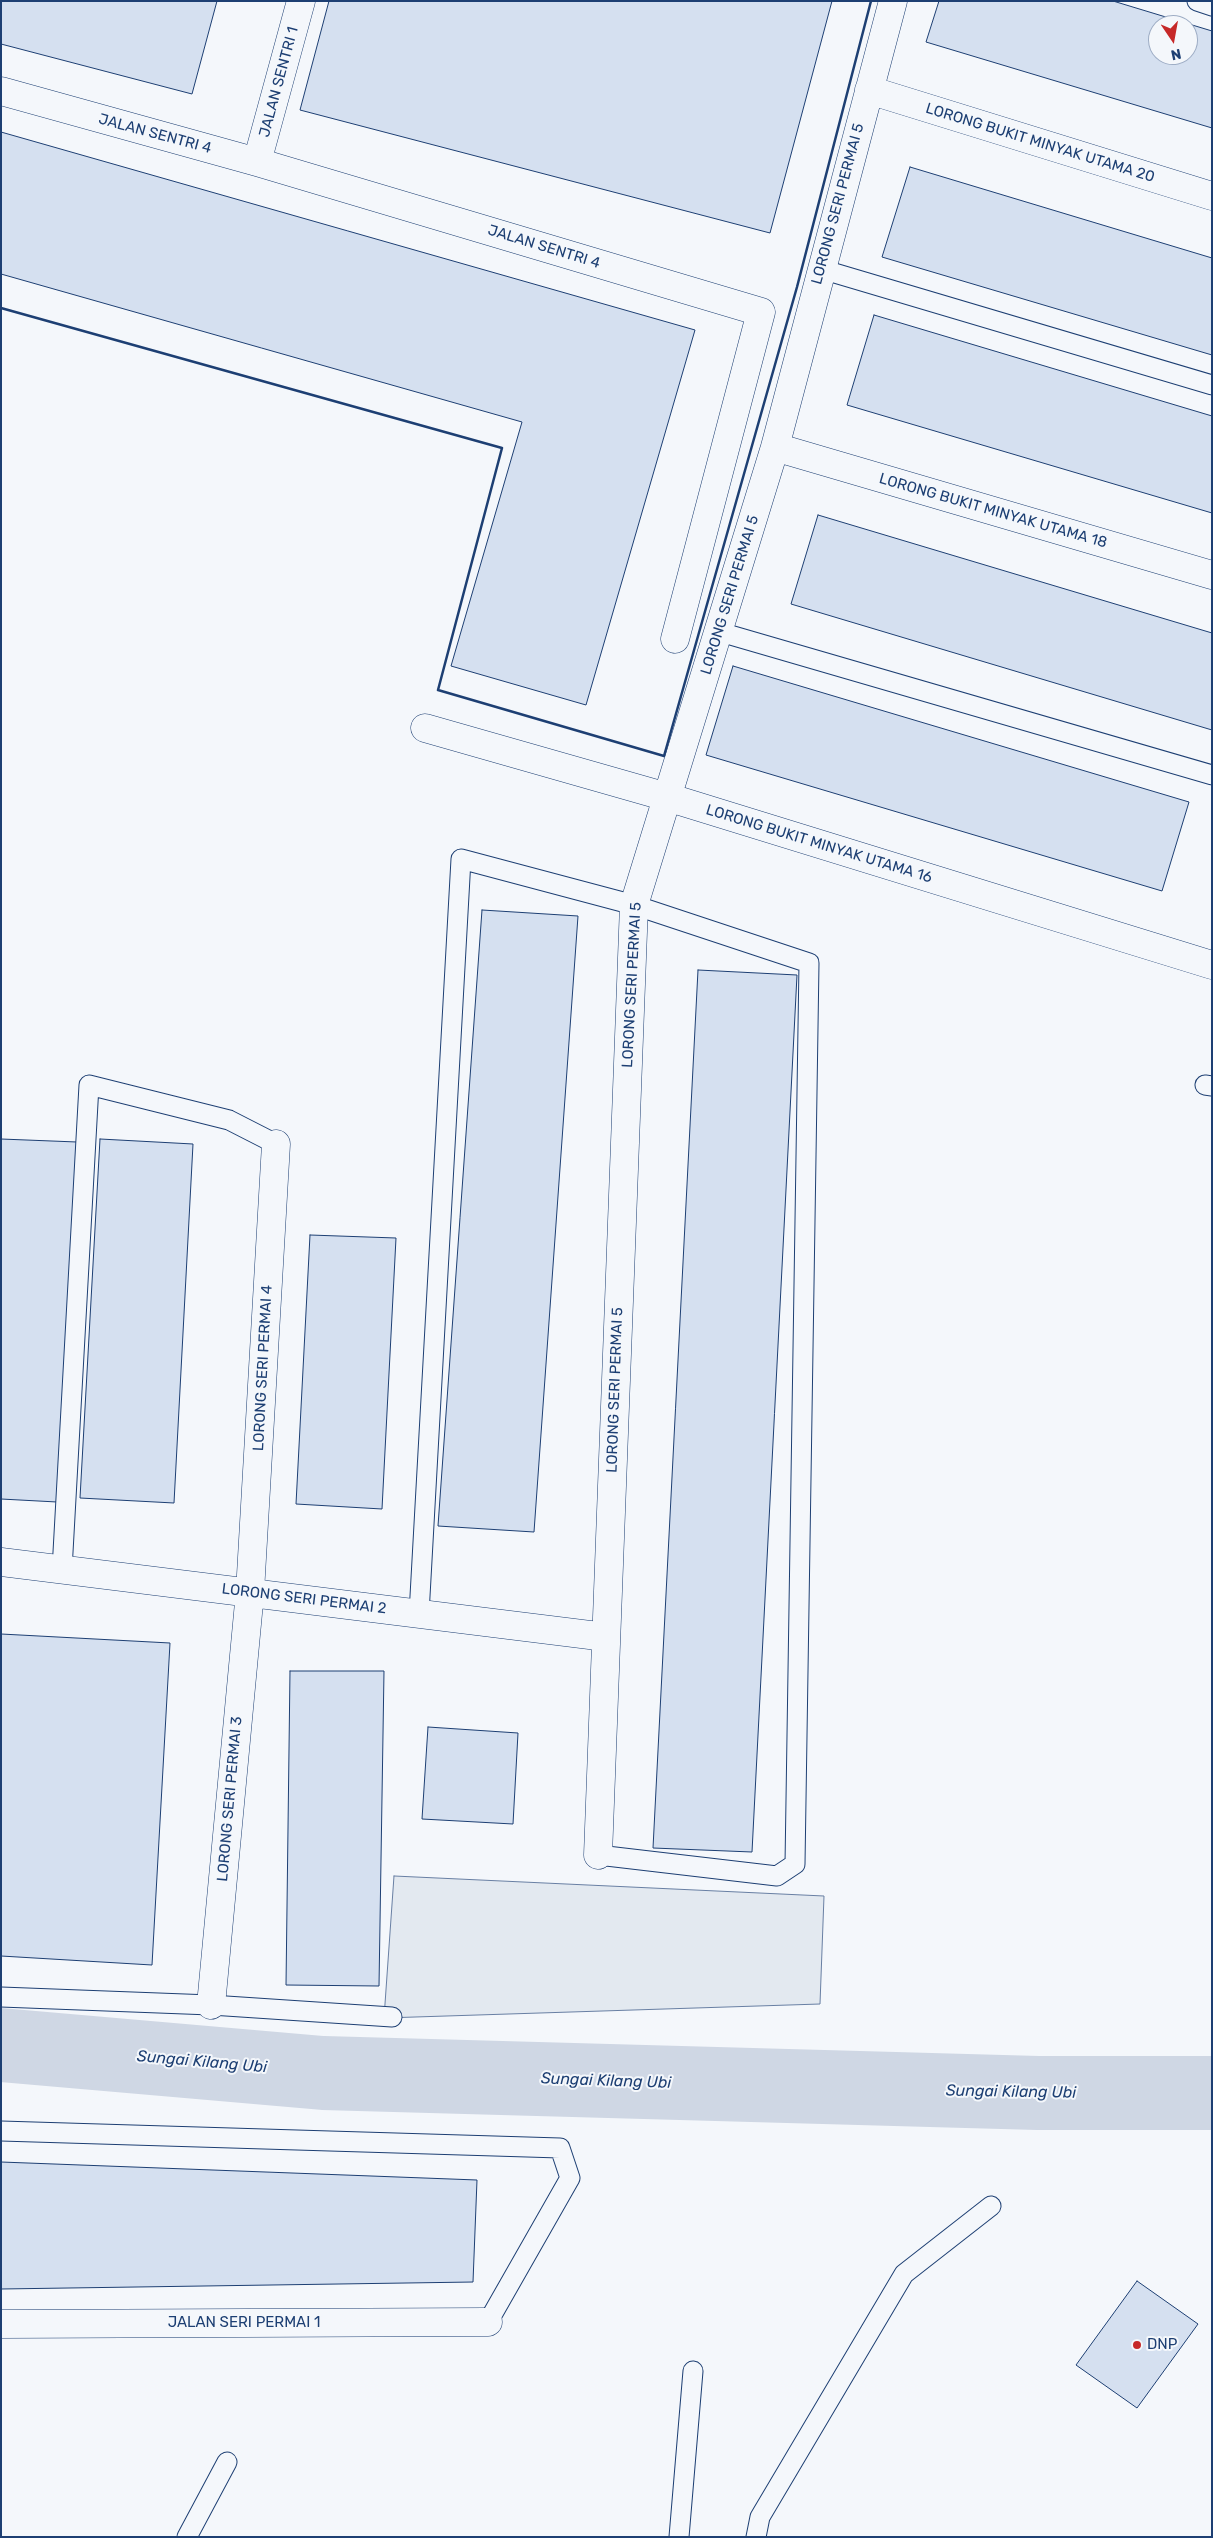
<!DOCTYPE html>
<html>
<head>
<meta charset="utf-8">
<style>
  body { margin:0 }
  #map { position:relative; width:1213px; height:2538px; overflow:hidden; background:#f4f7fb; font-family:Rubik,sans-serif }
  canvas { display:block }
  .frame { position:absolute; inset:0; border:2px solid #1d3f73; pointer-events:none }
  .north { position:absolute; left:1148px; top:15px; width:50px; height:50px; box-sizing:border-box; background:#f4f7fb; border:1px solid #9eadc5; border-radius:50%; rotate:168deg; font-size:14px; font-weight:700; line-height:20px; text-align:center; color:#1d3f73 }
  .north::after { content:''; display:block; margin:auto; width:18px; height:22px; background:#c62828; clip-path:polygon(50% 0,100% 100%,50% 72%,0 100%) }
</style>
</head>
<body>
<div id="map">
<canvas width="1213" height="2538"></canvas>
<div class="frame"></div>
<div class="north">N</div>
</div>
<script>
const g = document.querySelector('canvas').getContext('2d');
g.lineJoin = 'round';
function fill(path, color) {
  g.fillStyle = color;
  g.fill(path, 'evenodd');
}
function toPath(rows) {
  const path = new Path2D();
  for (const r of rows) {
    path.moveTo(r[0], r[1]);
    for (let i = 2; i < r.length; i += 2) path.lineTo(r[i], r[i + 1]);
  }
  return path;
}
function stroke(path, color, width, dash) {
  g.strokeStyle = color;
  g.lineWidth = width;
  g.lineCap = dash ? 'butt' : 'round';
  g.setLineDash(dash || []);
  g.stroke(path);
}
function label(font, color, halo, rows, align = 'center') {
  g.font = font + ' Rubik,sans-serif';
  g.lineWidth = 4;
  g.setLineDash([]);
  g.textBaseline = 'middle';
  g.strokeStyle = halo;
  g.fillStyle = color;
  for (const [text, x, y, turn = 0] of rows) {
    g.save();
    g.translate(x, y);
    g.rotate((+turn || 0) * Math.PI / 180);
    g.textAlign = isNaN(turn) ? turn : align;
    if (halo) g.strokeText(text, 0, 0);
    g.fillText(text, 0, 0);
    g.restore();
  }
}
const green = toPath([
  [394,1876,824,1896,820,2004,384,2018,394,1876]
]);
const river = toPath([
  [1,2045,323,2073,1038,2093,1212,2093]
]);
const building = toPath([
  [1,1,217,1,192,94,1,44,1,1],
  [329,1,832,1,770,233,300,110,329,1],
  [939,1,1113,1,1212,31,1212,128,926,42,939,1],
  [1158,25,1188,25,1188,55,1158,55,1158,25],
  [1,132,695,330,586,705,451,666,522,422,1,274,1,132],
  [910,167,1212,258,1212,355,882,257,910,167],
  [874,315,1212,416,1212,513,847,405,874,315],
  [818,515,1212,633,1212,730,791,604,818,515],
  [733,666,1189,802,1162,891,706,755,733,666],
  [482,910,578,916,534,1532,438,1526,482,910],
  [698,970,797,975,752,1852,653,1848,698,970],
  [1,1139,77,1142,57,1502,1,1499,1,1139],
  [100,1139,193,1144,174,1503,80,1498,100,1139],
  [310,1235,396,1238,382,1509,296,1504,310,1235],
  [1,1634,170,1643,152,1965,1,1956,1,1634],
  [290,1671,384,1671,379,1986,286,1985,290,1671],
  [428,1727,518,1733,513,1824,422,1819,428,1727],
  [1,2162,477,2180,473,2282,1,2289,1,2162],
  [1137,2281,1198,2324,1137,2408,1076,2365,1137,2281]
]);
const service = toPath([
  [1197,1,1212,6],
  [821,269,1212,385],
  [720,632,1212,775],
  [1205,1085,1212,1086],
  [62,1570,89,1085,229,1120,276,1144],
  [419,1614,461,859,634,905,809,963,795,1864,777,1876,598,1855],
  [1,1997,211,2005,392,2017],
  [1,2131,560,2148,570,2178,488,2322],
  [187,2537,227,2462],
  [679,2537,693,2371],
  [756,2537,760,2517,904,2274,991,2206]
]);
const minor = toPath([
  [869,90,1212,196],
  [1,91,257,162,761,312,675,639],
  [257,162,301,1],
  [775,447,1212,575],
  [425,728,667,797,1212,965],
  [1,1562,606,1637],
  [598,1855,634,905,775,447,893,1],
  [211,2005,250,1592,276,1144],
  [1,2324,488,2322]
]);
const wall = toPath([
  [1,308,502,448,438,690,664,756,797,287,871,1]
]);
const markers = [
  [1137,2345,5,"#c62828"]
];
const streetNames = [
  ["JALAN SENTRI 1",279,82,-75],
  ["JALAN SENTRI 4",155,134,15],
  ["LORONG BUKIT MINYAK UTAMA 20",1040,143,17],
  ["LORONG SERI PERMAI 5",838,204,-75],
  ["JALAN SENTRI 4",544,247,17],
  ["LORONG BUKIT MINYAK UTAMA 18",993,511,16],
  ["LORONG SERI PERMAI 5",730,595,-73],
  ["LORONG BUKIT MINYAK UTAMA 16",819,844,17],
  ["LORONG SERI PERMAI 5",632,985,-87],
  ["LORONG SERI PERMAI 4",263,1368,-87],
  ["LORONG SERI PERMAI 5",615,1390,-88],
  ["LORONG SERI PERMAI 2",304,1599,7],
  ["LORONG SERI PERMAI 3",230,1799,-85],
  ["JALAN SERI PERMAI 1",244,2323]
];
const poiNames = [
  ["DNP",1147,2345]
];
const waterNames = [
  ["Sungai Kilang Ubi",202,2062,5],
  ["Sungai Kilang Ubi",606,2081,2],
  ["Sungai Kilang Ubi",1011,2092,1]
];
fill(green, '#e3e9f0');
stroke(green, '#687fa3', 1);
stroke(river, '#cfd7e4', 74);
fill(building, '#d5e0f0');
stroke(building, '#1d3f73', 1);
stroke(service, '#1d3f73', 21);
stroke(minor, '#1d3f73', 29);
stroke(service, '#f4f7fb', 19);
stroke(minor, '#f4f7fb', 28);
stroke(wall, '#1d3f73', 2.5);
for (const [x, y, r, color] of markers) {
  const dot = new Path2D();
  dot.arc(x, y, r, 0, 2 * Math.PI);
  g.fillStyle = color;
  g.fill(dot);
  stroke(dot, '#f4f7fb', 2);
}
label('15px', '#1d3f73', '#f4f7fb', streetNames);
label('15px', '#1d3f73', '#f4f7fb', poiNames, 'left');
label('italic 16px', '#1d3f73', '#f4f7fb', waterNames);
</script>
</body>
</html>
